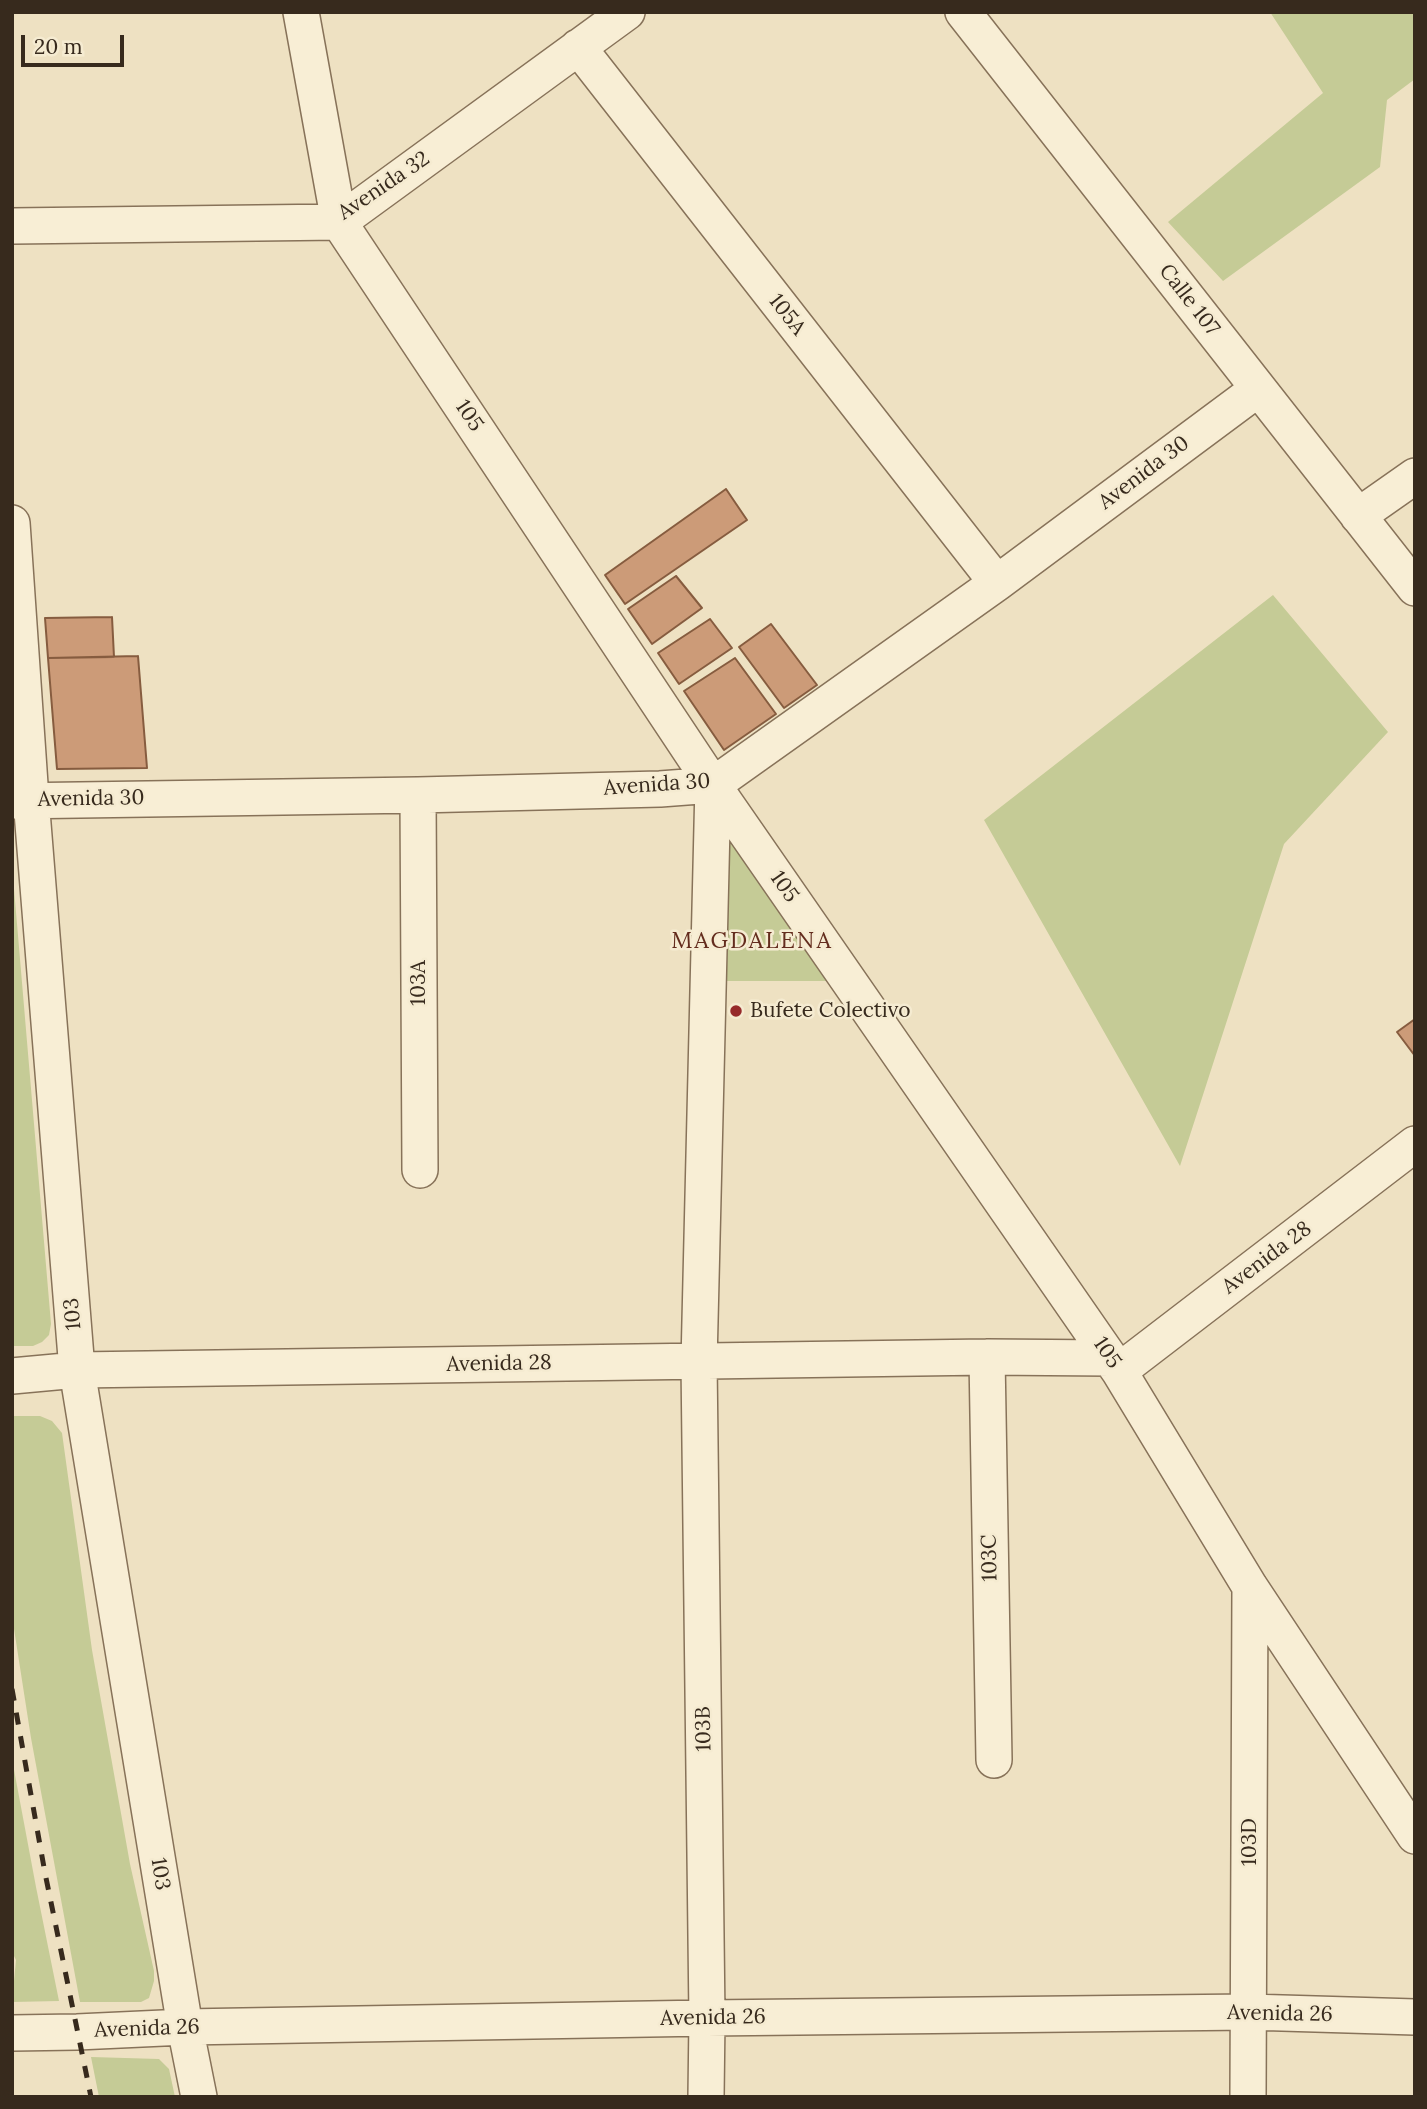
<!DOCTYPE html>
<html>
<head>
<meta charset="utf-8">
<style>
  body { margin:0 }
  #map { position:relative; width:1427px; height:2109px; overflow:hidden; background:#eee1c2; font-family:Lora,serif }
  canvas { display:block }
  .frame { position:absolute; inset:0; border:14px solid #372a1d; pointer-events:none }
  .scale { position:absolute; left:21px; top:35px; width:103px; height:32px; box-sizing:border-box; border:4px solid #372a1d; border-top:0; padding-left:9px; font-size:21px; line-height:24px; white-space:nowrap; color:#372a1d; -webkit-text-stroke:5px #f5ebd1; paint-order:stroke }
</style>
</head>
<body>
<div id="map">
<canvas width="1427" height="2109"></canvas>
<div class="frame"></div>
<div class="scale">20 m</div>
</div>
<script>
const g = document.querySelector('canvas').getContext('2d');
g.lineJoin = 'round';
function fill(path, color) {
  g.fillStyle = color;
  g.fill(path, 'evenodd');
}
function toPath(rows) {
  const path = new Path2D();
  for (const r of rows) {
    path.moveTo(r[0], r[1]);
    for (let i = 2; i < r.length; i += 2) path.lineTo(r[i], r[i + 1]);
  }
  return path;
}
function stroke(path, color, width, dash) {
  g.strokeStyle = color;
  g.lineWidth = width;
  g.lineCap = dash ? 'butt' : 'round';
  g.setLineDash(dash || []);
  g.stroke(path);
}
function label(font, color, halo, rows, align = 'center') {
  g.font = font + ' Lora,serif';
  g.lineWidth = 5;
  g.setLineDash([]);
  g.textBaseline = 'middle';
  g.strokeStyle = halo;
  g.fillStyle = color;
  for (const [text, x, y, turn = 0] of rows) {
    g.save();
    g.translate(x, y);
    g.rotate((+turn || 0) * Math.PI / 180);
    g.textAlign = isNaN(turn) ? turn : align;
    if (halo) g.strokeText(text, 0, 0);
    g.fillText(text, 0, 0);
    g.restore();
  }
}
const green = toPath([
  [1270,12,1415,12,1415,79,1387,100,1380,167,1223,281,1168,222,1323,93],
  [1273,595,1388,732,1284,844,1180,1166,984,820],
  [722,842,734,842,828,981,725,981],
  [12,865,51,1324,49,1335,42,1342,33,1346,12,1346],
  [12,1416,40,1416,52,1421,62,1433,92,1650,130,1864,154,1971,154,1981,149,1998,141,2002,80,2002,31,1738,12,1616],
  [12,1759,36,1887,59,2001,12,2002,16,1960,12,1952],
  [91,2057,159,2059,169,2069,175,2097,99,2097]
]);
const building = toPath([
  [726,489,747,520,625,604,605,575,726,489],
  [676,576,702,608,652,644,628,609,676,576],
  [112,617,114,657,48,658,45,618,112,617],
  [710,619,732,648,679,684,658,653,710,619],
  [771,624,817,685,784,708,739,647,771,624],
  [138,656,147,768,57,769,48,658,138,656],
  [735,658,776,714,724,750,684,691,735,658],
  [1415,1019,1415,1056,1397,1032,1415,1019]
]);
const street = toPath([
  [301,12,339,222,713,785,1119,1371,1250,1587,1415,1836],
  [963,12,1415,588],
  [578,47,997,583],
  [12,226,339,222,627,12],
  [1358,516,1415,476],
  [12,523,31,799,77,1370,185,2027,199,2097],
  [418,795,420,1170],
  [12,801,418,795,660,789,713,785,997,583,1258,389],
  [987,1357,994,1760],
  [1119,1371,1415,1144],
  [12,1376,77,1370,987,1357,1110,1358],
  [12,2033,77,2032,185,2027,707,2018,1249,2012,1415,2017],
  [706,2097,707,2018,699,1362,713,785],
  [1248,2097,1250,1587]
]);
const rail = toPath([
  [12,1689,45,1873,91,2097]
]);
const markers = [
  [736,1011,7,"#962a2a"]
];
const streetNames = [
  ["Avenida 32",384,186,-34],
  ["Calle 107",1189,300,52],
  ["105A",787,315,52],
  ["105",469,416,56],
  ["Avenida 30",1144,473,-37],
  ["Avenida 30",657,785,-4],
  ["Avenida 30",91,799,-1],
  ["105",784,887,55],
  ["103A",419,983,-90],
  ["Avenida 28",1267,1258,-37],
  ["103",73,1314,-95],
  ["105",1107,1353,56],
  ["Avenida 28",499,1364,-1],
  ["103C",990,1558,-91],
  ["103B",704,1729,-91],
  ["103D",1250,1842,-90],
  ["103",160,1874,81],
  ["Avenida 26",1280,2014,1],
  ["Avenida 26",713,2018,-1],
  ["Avenida 26",147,2029,-2]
];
const poiNames = [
  ["Bufete Colectivo",750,1011]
];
const neighbourhoodNames = [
  ["MAGDALENA",752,941]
];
fill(green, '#c5cb96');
fill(building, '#cc9b78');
stroke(building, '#865c3f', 2);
stroke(street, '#877259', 38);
stroke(street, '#f8eed5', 35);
stroke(rail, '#372a1d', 5, [12, 12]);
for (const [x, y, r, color] of markers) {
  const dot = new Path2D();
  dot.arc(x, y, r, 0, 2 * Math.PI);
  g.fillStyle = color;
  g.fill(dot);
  stroke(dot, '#f5ebd1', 2.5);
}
label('21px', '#372a1d', '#f5ebd1', streetNames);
label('21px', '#372a1d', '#f5ebd1', poiNames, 'left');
g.letterSpacing = '2px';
label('23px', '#632c1d', '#f5ebd1', neighbourhoodNames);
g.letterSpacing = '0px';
</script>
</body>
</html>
